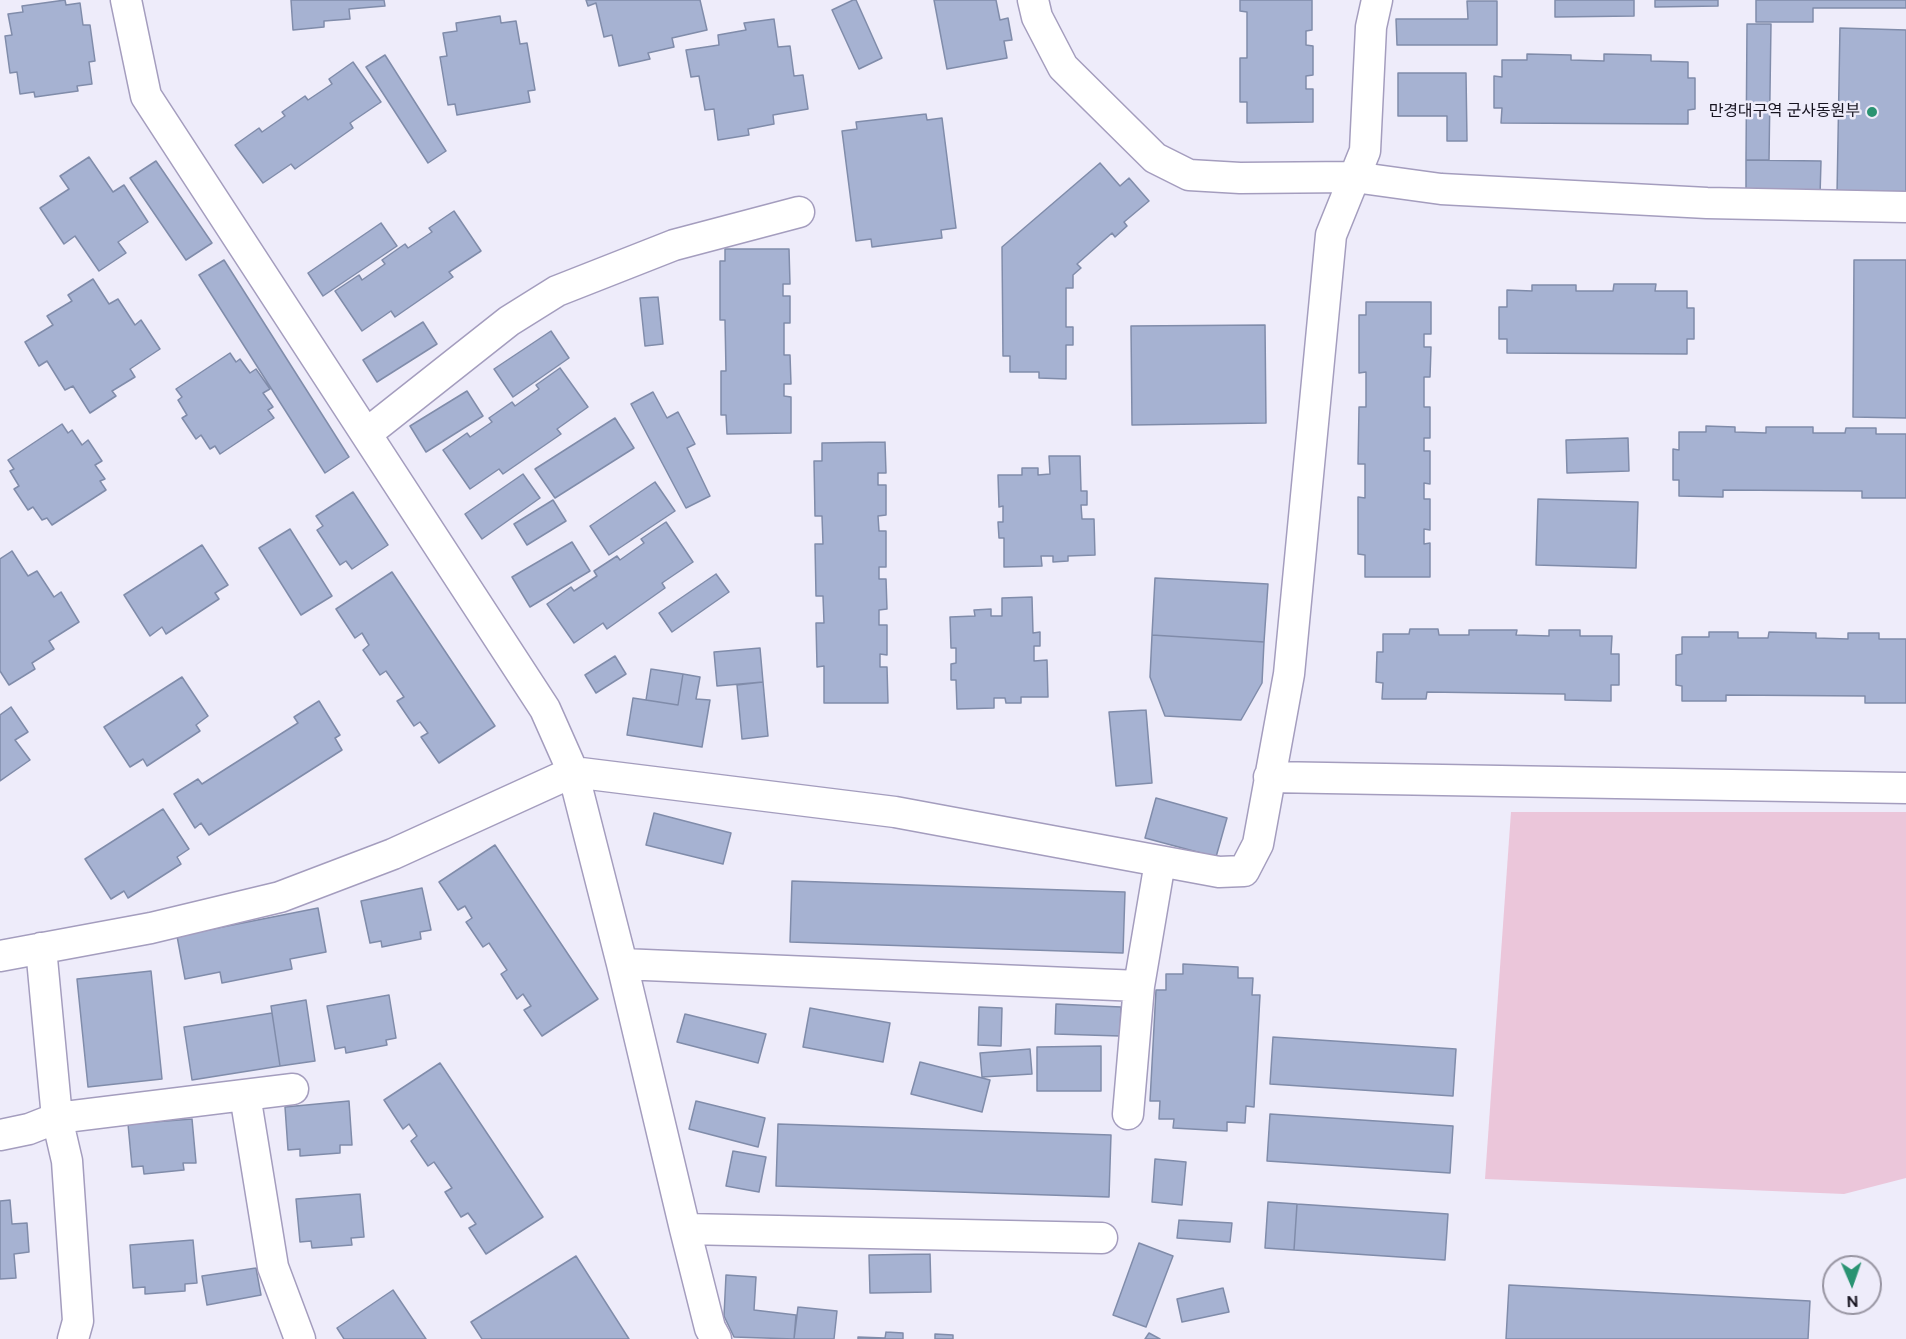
<!DOCTYPE html>
<html>
<head>
<meta charset="utf-8">
<style>
  body { margin:0 }
  #map { position:relative; width:1906px; height:1339px; overflow:hidden; background:#eeecfa; font-family:"DM Sans",sans-serif }
  canvas { display:block }
  .north { position:absolute; left:1822px; top:1255px; width:60px; height:60px; box-sizing:border-box; background:#eeecfa; border:2px solid #9895a2; border-radius:50%; rotate:178deg; font-size:16px; font-weight:700; line-height:24px; text-align:center; color:#16131f }
  .north::after { content:''; display:block; margin:auto; width:21px; height:27px; background:#2a9372; clip-path:polygon(50% 0,100% 100%,50% 72%,0 100%) }
</style>
</head>
<body>
<div id="map">
<canvas width="1906" height="1339"></canvas>
<div class="north">N</div>
</div>
<script>
const g = document.querySelector('canvas').getContext('2d');
g.lineJoin = 'round';
function fill(path, color) {
  g.fillStyle = color;
  g.fill(path, 'evenodd');
}
function toPath(rows) {
  const path = new Path2D();
  for (const r of rows) {
    path.moveTo(r[0], r[1]);
    for (let i = 2; i < r.length; i += 2) path.lineTo(r[i], r[i + 1]);
  }
  return path;
}
function stroke(path, color, width, dash) {
  g.strokeStyle = color;
  g.lineWidth = width;
  g.lineCap = dash ? 'butt' : 'round';
  g.setLineDash(dash || []);
  g.stroke(path);
}
function label(font, color, halo, rows, align = 'center') {
  g.font = font + ' "DM Sans","Noto Sans KR",sans-serif';
  g.lineWidth = 5;
  g.setLineDash([]);
  g.textBaseline = 'middle';
  g.strokeStyle = halo;
  g.fillStyle = color;
  for (const [text, x, y, turn = 0] of rows) {
    g.save();
    g.translate(x, y);
    g.rotate((+turn || 0) * Math.PI / 180);
    g.textAlign = isNaN(turn) ? turn : align;
    if (halo) g.strokeText(text, 0, 0);
    g.fillText(text, 0, 0);
    g.restore();
  }
}
const green = toPath([
  [1511,812,1906,812,1906,1178,1844,1194,1485,1179]
]);
const building = toPath([
  [65,0,66,5,80,3,83,25,90,25,95,61,89,62,92,84,77,86,78,91,35,97,34,92,20,94,17,72,10,73,5,36,12,35,8,14,23,12,22,6,65,0],
  [291,0,384,0,385,6,349,9,350,19,324,21,324,27,293,30,291,0],
  [586,0,700,0,707,30,672,38,674,47,648,53,650,59,619,66,612,35,604,37,596,3,588,6,586,0],
  [853,0,856,0,882,58,859,69,832,10,853,0],
  [934,0,996,0,1000,20,1008,18,1012,40,1004,41,1007,58,947,69,934,0],
  [1240,0,1312,0,1312,30,1306,31,1306,45,1313,46,1313,75,1306,76,1306,89,1313,89,1313,122,1247,123,1247,102,1240,102,1240,58,1247,58,1247,12,1240,11,1240,0],
  [1555,0,1634,0,1634,16,1555,17,1555,0],
  [1655,0,1718,0,1718,6,1655,7,1655,0],
  [1756,0,1906,0,1906,8,1813,8,1813,22,1756,22,1756,0],
  [1467,1,1497,1,1497,45,1397,45,1396,19,1468,19,1467,1],
  [500,16,501,23,516,21,520,44,527,43,535,90,528,91,530,102,457,115,455,104,448,105,440,57,447,56,443,33,457,31,456,23,500,16],
  [774,19,778,47,790,46,794,76,803,75,808,109,773,115,774,124,748,129,749,135,718,140,714,109,705,110,699,76,691,77,686,50,719,45,718,35,746,30,744,23,774,19],
  [1747,24,1771,24,1769,160,1746,160,1747,24],
  [1840,28,1906,30,1906,196,1837,194,1840,28],
  [1527,54,1571,55,1571,60,1604,61,1604,54,1651,55,1651,61,1688,62,1688,78,1695,78,1695,109,1688,110,1688,124,1501,123,1502,108,1494,108,1494,76,1502,77,1502,60,1527,60,1527,54],
  [385,55,446,151,428,163,366,67,385,55],
  [353,62,381,102,350,123,353,128,295,169,291,164,263,183,235,145,259,128,262,132,285,116,282,112,305,96,308,100,332,84,329,79,353,62],
  [1398,73,1466,73,1467,141,1447,141,1447,116,1398,116,1398,73],
  [926,114,927,120,942,118,956,228,941,230,942,238,872,247,871,239,856,241,842,131,857,129,856,122,926,114],
  [89,157,113,192,124,185,148,222,118,242,126,253,99,271,75,236,64,244,40,208,69,189,60,176,89,157],
  [1746,160,1821,161,1820,196,1746,195,1746,160],
  [156,161,212,243,186,260,130,178,156,161],
  [1100,163,1120,186,1129,178,1149,201,1124,222,1127,226,1115,237,1112,233,1077,264,1081,268,1073,275,1073,288,1066,288,1066,327,1073,327,1073,345,1066,345,1066,379,1039,378,1039,372,1010,372,1010,356,1003,356,1002,247,1100,163],
  [454,211,481,251,449,272,453,277,395,317,391,311,362,331,335,291,359,275,362,280,385,264,382,260,405,244,408,248,432,232,429,228,454,211],
  [381,223,397,246,323,296,308,273,381,223],
  [725,249,789,249,790,284,783,284,783,296,790,296,790,323,784,323,784,355,790,355,791,384,784,384,784,396,791,397,791,433,727,434,726,415,721,415,721,371,726,371,725,320,720,320,720,261,725,261,725,249],
  [224,260,349,457,325,473,199,275,224,260],
  [1854,260,1906,260,1906,418,1853,417,1854,260],
  [93,279,109,304,118,299,135,325,141,320,160,349,130,369,135,377,112,391,116,396,90,413,73,386,65,390,47,361,39,366,25,342,53,325,47,316,72,301,68,295,93,279],
  [1614,284,1656,284,1655,291,1687,291,1687,308,1694,308,1694,339,1687,339,1687,354,1507,353,1507,339,1499,339,1499,307,1507,307,1507,290,1532,291,1532,285,1576,285,1576,291,1613,291,1614,284],
  [658,297,663,344,645,346,640,298,658,297],
  [1366,302,1431,302,1431,334,1424,334,1424,347,1431,347,1430,377,1424,377,1424,407,1430,407,1430,438,1424,438,1424,451,1430,451,1430,484,1424,483,1424,499,1430,499,1430,530,1424,529,1424,544,1430,543,1430,577,1365,577,1365,555,1358,554,1358,497,1365,498,1365,464,1358,464,1359,407,1366,407,1366,372,1359,373,1359,315,1366,315,1366,302],
  [423,322,437,344,377,382,363,360,423,322],
  [1265,325,1266,423,1132,425,1131,326,1265,325],
  [551,331,569,358,513,397,494,369,551,331],
  [230,353,236,362,240,359,250,373,256,369,270,389,263,393,273,407,268,410,274,418,220,454,215,446,210,449,201,435,196,439,182,418,187,415,178,400,182,397,176,389,230,353],
  [560,368,588,407,557,429,561,434,503,474,499,469,470,489,443,450,467,433,470,437,492,422,489,418,512,402,515,406,539,389,536,385,560,368],
  [467,391,483,416,426,452,410,426,467,391],
  [653,392,667,418,678,412,695,444,687,448,710,496,686,508,631,404,653,392],
  [615,418,634,448,555,498,535,469,615,418],
  [62,424,68,433,72,430,82,445,88,440,102,461,95,465,105,479,100,481,106,490,52,525,47,518,42,520,33,507,28,510,14,489,19,486,10,471,14,469,8,460,62,424],
  [1706,426,1735,427,1735,432,1766,433,1766,427,1813,427,1813,433,1845,433,1846,428,1876,428,1876,434,1906,434,1906,498,1862,498,1862,491,1723,490,1723,497,1679,496,1679,480,1673,480,1673,449,1679,450,1679,432,1706,432,1706,426],
  [1628,438,1629,471,1567,473,1566,440,1628,438],
  [885,442,886,473,878,473,878,485,886,485,886,515,878,516,879,531,886,531,886,567,879,567,879,579,886,579,887,609,879,610,879,625,887,625,887,655,880,654,880,667,887,667,888,703,824,703,824,666,817,667,816,623,824,623,823,596,816,596,815,544,823,544,822,516,815,516,814,461,822,461,822,443,885,442],
  [1049,456,1080,456,1081,491,1087,491,1087,505,1081,505,1082,519,1094,519,1095,555,1068,556,1068,561,1053,562,1053,556,1041,556,1042,566,1004,567,1004,538,999,538,998,522,1003,522,1003,506,999,507,998,475,1022,475,1022,468,1038,468,1038,475,1050,474,1049,456],
  [523,474,540,498,482,539,465,514,523,474],
  [655,482,675,511,609,555,590,526,655,482],
  [353,492,388,545,352,569,346,561,340,565,317,530,323,526,316,516,353,492],
  [1538,499,1638,502,1636,568,1536,565,1538,499],
  [553,500,566,521,527,545,514,524,553,500],
  [666,522,693,562,662,583,665,588,607,629,603,623,574,643,547,604,571,587,574,591,597,576,594,571,617,556,620,560,644,543,641,539,666,522],
  [290,529,332,596,301,615,259,548,290,529],
  [572,542,590,571,530,607,512,577,572,542],
  [202,545,228,585,215,593,219,599,166,634,162,627,150,636,124,595,202,545],
  [12,551,28,576,37,571,54,597,61,592,79,622,49,641,54,649,32,663,35,669,9,685,0,671,0,559,12,551],
  [392,572,495,726,439,763,421,737,428,733,420,722,414,726,397,701,404,697,386,671,380,675,363,650,369,645,362,633,355,638,336,609,392,572],
  [716,574,729,592,672,632,659,613,716,574],
  [1155,578,1268,584,1264,642,1152,635,1155,578],
  [1032,597,1033,633,1040,632,1040,646,1034,646,1034,661,1047,660,1048,697,1021,697,1021,703,1006,703,1005,698,994,698,994,708,957,709,956,680,951,680,951,664,956,663,956,648,951,648,950,617,975,616,974,610,991,609,991,616,1002,616,1002,598,1032,597],
  [1410,629,1438,629,1439,635,1469,635,1469,630,1517,630,1516,635,1549,636,1549,630,1580,630,1580,636,1612,636,1611,654,1619,654,1619,685,1611,685,1611,701,1565,700,1565,694,1427,692,1426,699,1382,699,1383,683,1376,682,1377,652,1383,652,1383,634,1409,634,1410,629],
  [1709,632,1738,632,1738,638,1768,638,1769,632,1816,633,1816,638,1848,639,1848,633,1879,633,1879,639,1906,639,1906,703,1865,703,1865,696,1726,695,1726,701,1682,701,1682,686,1676,685,1676,655,1682,654,1682,637,1709,637,1709,632],
  [1152,635,1264,642,1262,683,1241,720,1165,716,1150,677,1152,635],
  [760,648,763,682,717,686,714,652,760,648],
  [615,656,626,674,596,693,585,675,615,656],
  [651,669,683,674,678,705,646,700,651,669],
  [683,674,700,677,696,699,710,700,702,747,627,735,633,698,678,705,683,674],
  [182,677,208,716,196,725,200,731,147,766,143,759,130,767,104,727,182,677],
  [763,682,768,736,742,739,737,685,763,682],
  [319,701,340,735,335,738,342,750,209,835,201,823,195,828,174,794,198,779,202,784,298,723,294,717,319,701],
  [11,707,28,732,15,740,30,760,0,781,0,715,11,707],
  [1146,710,1152,783,1116,786,1109,712,1146,710],
  [1156,798,1227,818,1216,857,1145,838,1156,798],
  [163,809,189,849,177,857,181,864,128,898,124,891,111,899,85,859,163,809],
  [654,813,731,833,723,864,646,845,654,813],
  [495,845,598,999,542,1036,524,1010,531,1006,523,994,517,999,501,974,507,970,489,943,483,947,466,922,472,918,465,906,458,910,439,882,495,845],
  [792,881,1125,892,1123,953,790,942,792,881],
  [422,888,431,930,420,932,421,939,382,947,381,941,370,943,361,901,422,888],
  [318,908,326,952,290,959,292,969,222,983,220,972,185,979,177,936,318,908],
  [1183,964,1238,967,1238,978,1253,978,1252,995,1260,995,1254,1107,1246,1106,1245,1123,1227,1122,1227,1131,1173,1128,1174,1119,1159,1119,1160,1101,1150,1101,1156,990,1166,990,1166,974,1183,974,1183,964],
  [151,971,162,1079,88,1087,77,979,151,971],
  [389,995,396,1038,386,1040,387,1045,346,1053,345,1047,335,1049,327,1006,389,995],
  [306,1000,315,1061,280,1066,271,1006,306,1000],
  [1056,1004,1121,1007,1120,1036,1055,1034,1056,1004],
  [979,1007,1002,1008,1001,1046,978,1045,979,1007],
  [810,1008,890,1023,883,1062,803,1047,810,1008],
  [272,1013,280,1066,192,1080,184,1027,272,1013],
  [685,1014,766,1034,758,1063,677,1042,685,1014],
  [1273,1037,1456,1049,1453,1096,1270,1084,1273,1037],
  [1101,1046,1101,1091,1037,1091,1037,1047,1101,1046],
  [1030,1049,1032,1074,982,1077,980,1053,1030,1049],
  [920,1062,990,1080,982,1112,911,1094,920,1062],
  [440,1063,543,1217,486,1254,469,1228,476,1224,468,1213,461,1217,445,1192,452,1188,434,1162,428,1166,411,1141,417,1136,409,1124,403,1129,384,1100,440,1063],
  [349,1101,352,1145,340,1145,340,1153,300,1156,300,1149,288,1150,285,1107,349,1101],
  [696,1101,765,1118,758,1147,689,1129,696,1101],
  [1270,1114,1453,1126,1450,1173,1267,1161,1270,1114],
  [192,1119,196,1163,183,1163,184,1170,144,1174,143,1166,132,1167,128,1124,192,1119],
  [778,1124,1111,1135,1109,1197,776,1186,778,1124],
  [733,1151,766,1157,759,1192,726,1186,733,1151],
  [1155,1159,1186,1162,1182,1205,1152,1202,1155,1159],
  [360,1194,364,1237,351,1238,352,1245,312,1248,311,1241,300,1242,296,1199,360,1194],
  [10,1200,12,1224,27,1223,29,1252,14,1254,16,1278,0,1279,0,1201,10,1200],
  [1268,1202,1297,1204,1294,1250,1265,1248,1268,1202],
  [1297,1204,1448,1214,1445,1260,1294,1250,1297,1204],
  [1179,1220,1232,1223,1230,1242,1177,1238,1179,1220],
  [193,1240,197,1283,185,1284,185,1291,145,1294,145,1287,133,1288,130,1245,193,1240],
  [1139,1243,1173,1256,1146,1327,1113,1315,1139,1243],
  [930,1254,931,1292,870,1293,869,1255,930,1254],
  [576,1256,629,1339,482,1339,471,1322,576,1256],
  [256,1268,261,1295,207,1305,202,1276,256,1268],
  [726,1275,756,1277,754,1310,796,1315,794,1339,734,1337,724,1316,726,1275],
  [1509,1285,1810,1301,1808,1339,1506,1339,1509,1285],
  [1223,1288,1229,1312,1182,1322,1177,1299,1223,1288],
  [393,1290,426,1339,344,1339,337,1328,393,1290],
  [798,1307,837,1311,834,1339,794,1339,798,1307],
  [886,1332,903,1333,903,1339,858,1339,858,1337,885,1338,886,1332],
  [1149,1333,1160,1339,1145,1339,1149,1333],
  [935,1334,953,1335,953,1339,935,1339,935,1334]
]);
const street = toPath([
  [126,0,146,96,545,709,573,772,622,964,685,1229,710,1328,716,1339],
  [1033,0,1037,17,1063,67,1155,158,1189,175,1240,178,1354,177,1441,189,1707,203,1906,207],
  [366,434,509,321,557,291,674,245,799,212],
  [1269,777,1906,788],
  [41,948,57,1118,67,1161,78,1321,73,1339],
  [0,956,151,928,280,897,393,854,573,772,895,812,1219,872,1244,871,1258,844,1289,674,1331,235,1365,151,1371,27,1377,0],
  [622,964,1139,986],
  [245,1095,273,1267,300,1339],
  [1128,1114,1139,986,1160,862],
  [0,1135,29,1129,57,1118,293,1089],
  [685,1229,1102,1238]
]);
const markers = [
  [1872,112,6,"#2a9372"]
];
const poiNames = [
  ["만경대구역 군사동원부",1860,112]
];
fill(green, '#ebc6da');
fill(building, '#a6b2d2');
stroke(building, '#808caa', 1.5);
stroke(street, '#a49dbe', 33);
stroke(street, '#fff', 30);
for (const [x, y, r, color] of markers) {
  const dot = new Path2D();
  dot.arc(x, y, r, 0, 2 * Math.PI);
  g.fillStyle = color;
  g.fill(dot);
  stroke(dot, '#eeecfa', 2);
}
label('16px', '#16131f', '#eeecfa', poiNames, 'right');
</script>
</body>
</html>
